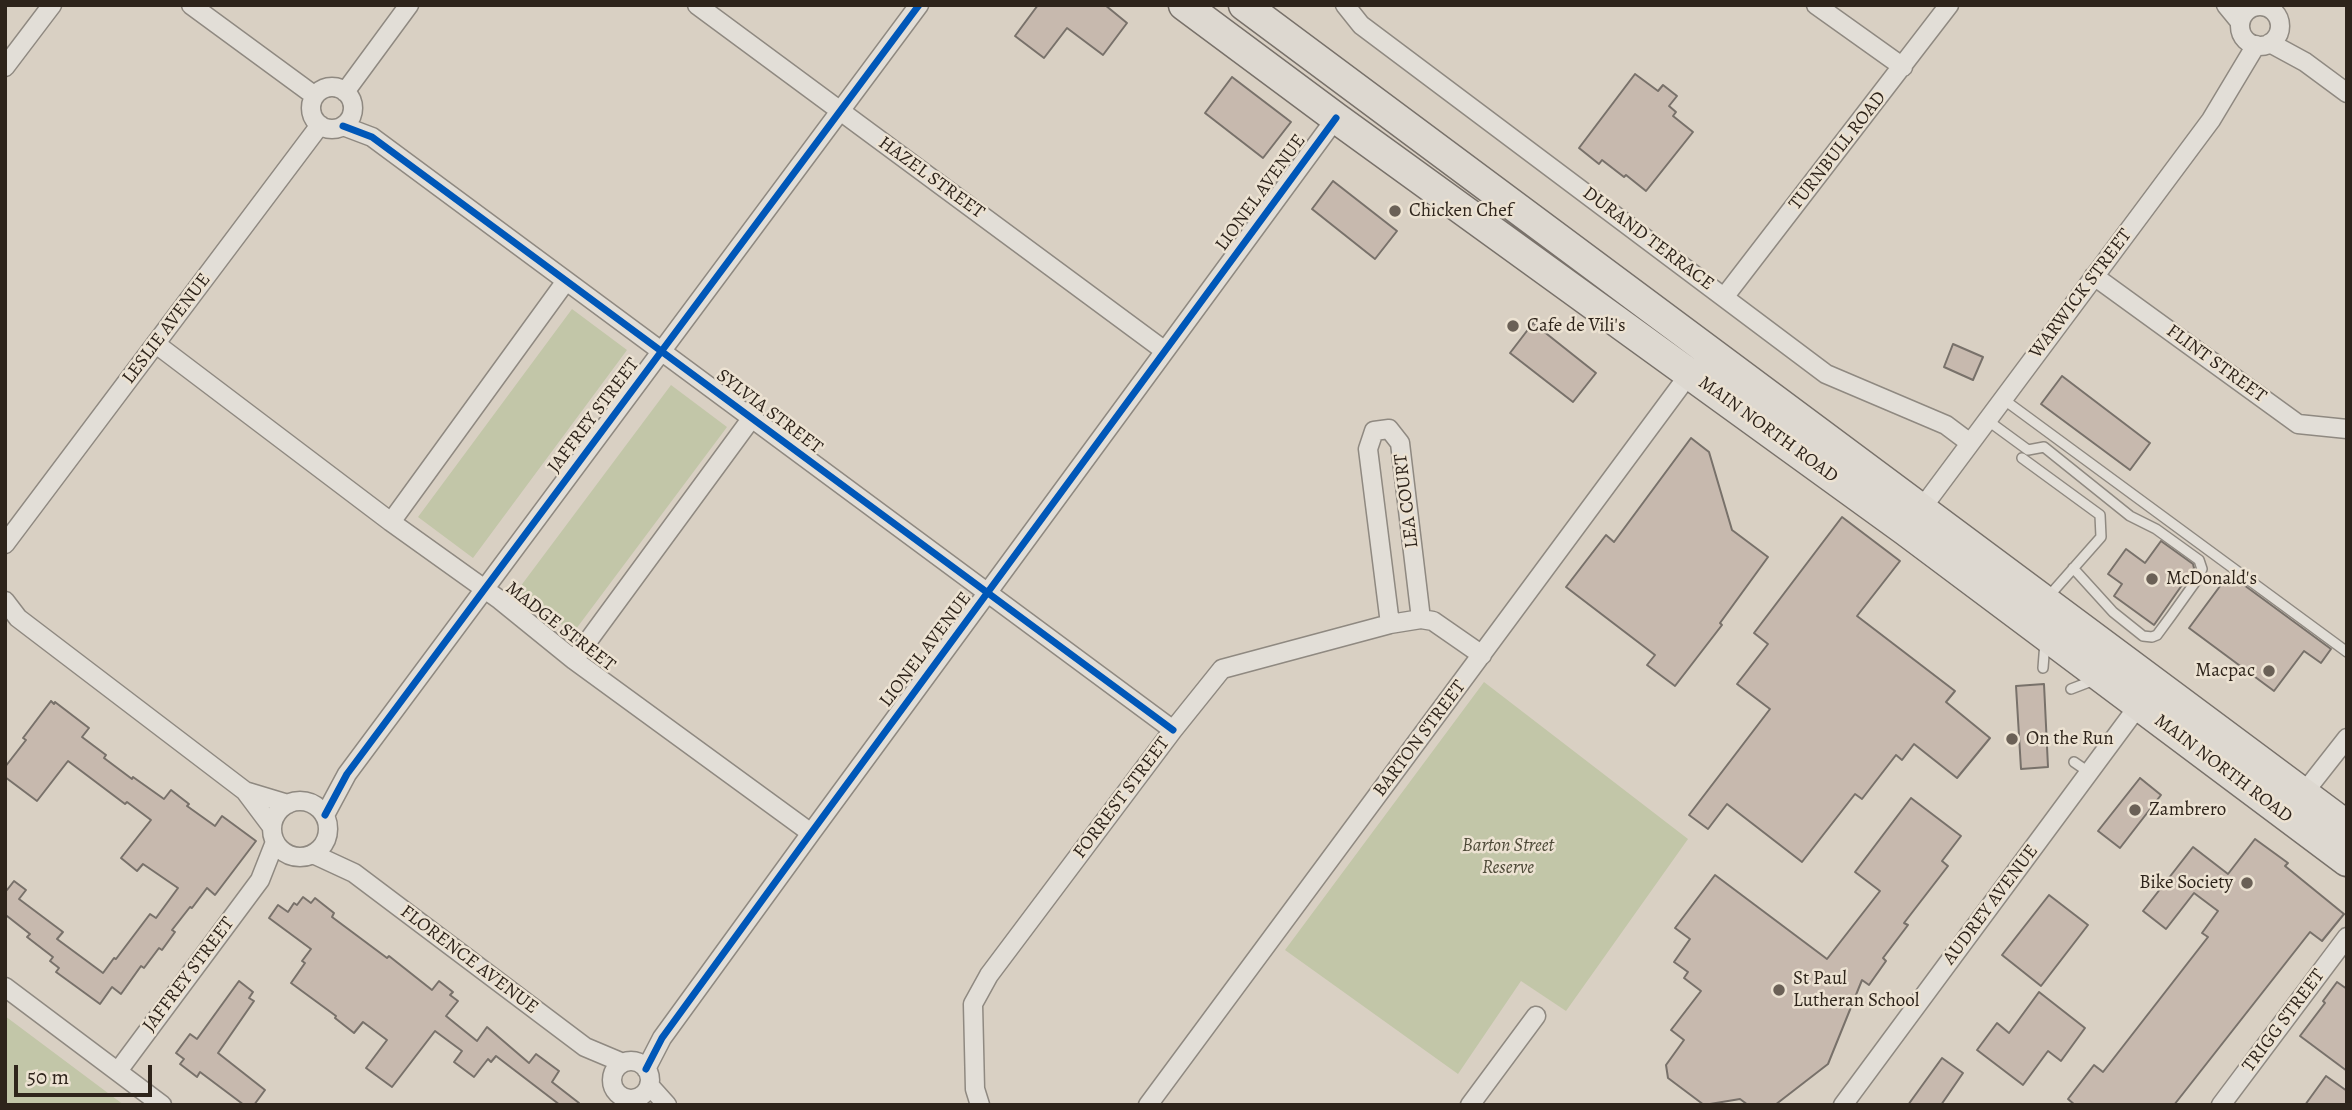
<!DOCTYPE html>
<html>
<head>
<meta charset="utf-8">
<style>
  body { margin:0 }
  #map { position:relative; width:2352px; height:1110px; overflow:hidden; background:#d9d0c3; font-family:Alegreya,serif }
  canvas { display:block }
  .frame { position:absolute; inset:0; border:7px solid #2e241b; pointer-events:none }
  .scale { position:absolute; left:14px; top:1065px; width:138px; height:32px; box-sizing:border-box; border:4px solid #2e241b; border-top:0; padding-left:9px; font-size:21px; line-height:24px; white-space:nowrap; color:#2e241b; -webkit-text-stroke:5px #ece2d2; paint-order:stroke }
</style>
</head>
<body>
<div id="map">
<canvas width="2352" height="1110"></canvas>
<div class="frame"></div>
<div class="scale">50 m</div>
</div>
<script>
const g = document.querySelector('canvas').getContext('2d');
g.lineJoin = 'round';
function fill(path, color) {
  g.fillStyle = color;
  g.fill(path, 'evenodd');
}
function toPath(rows) {
  const path = new Path2D();
  for (const r of rows) {
    if (r.length === 3) {
      path.moveTo(r[0] + r[2], r[1]);
      path.arc(r[0], r[1], r[2], 0, 2 * Math.PI);
      continue;
    }
    path.moveTo(r[0], r[1]);
    for (let i = 2; i < r.length; i += 2) path.lineTo(r[i], r[i + 1]);
  }
  return path;
}
function stroke(path, color, width, dash) {
  g.strokeStyle = color;
  g.lineWidth = width;
  g.lineCap = dash ? 'butt' : 'round';
  g.setLineDash(dash || []);
  g.stroke(path);
}
function label(font, color, halo, rows, align = 'center') {
  g.font = font + ' Alegreya,serif';
  g.lineWidth = 5;
  g.setLineDash([]);
  g.textBaseline = 'middle';
  g.strokeStyle = halo;
  g.fillStyle = color;
  for (const [text, x, y, turn = 0] of rows) {
    g.save();
    g.translate(x, y);
    g.rotate((+turn || 0) * Math.PI / 180);
    g.textAlign = isNaN(turn) ? turn : align;
    if (halo) g.strokeText(text, 0, 0);
    g.fillText(text, 0, 0);
    g.restore();
  }
}
const green = toPath([
  [572,309,627,350,473,558,418,517],
  [671,385,727,427,573,633,517,591],
  [1484,682,1688,839,1566,1011,1521,981,1458,1074,1285,950],
  [5,1016,124,1105,5,1105]
]);
const building = toPath([
  [1038,5,1105,5,1127,23,1103,55,1067,28,1044,58,1015,36,1038,5],
  [1635,74,1658,91,1663,85,1677,96,1669,106,1676,112,1673,116,1693,132,1646,191,1626,175,1624,177,1602,160,1599,164,1579,148,1635,74],
  [1232,77,1291,122,1263,158,1205,113,1232,77],
  [1333,181,1397,231,1375,259,1312,209,1333,181],
  [1533,323,1596,373,1573,402,1510,353,1533,323],
  [1953,344,1983,357,1973,380,1944,367,1953,344],
  [2062,376,2150,443,2130,470,2041,404,2062,376],
  [1691,438,1709,452,1732,530,1768,557,1720,623,1722,625,1675,686,1647,665,1655,655,1566,587,1606,535,1614,542,1691,438],
  [1842,517,1900,561,1857,616,1955,691,1946,702,1990,738,1957,778,1914,744,1902,760,1896,755,1862,799,1855,794,1802,862,1727,804,1708,829,1689,815,1770,709,1737,684,1768,644,1754,633,1842,517],
  [2161,541,2193,564,2194,568,2154,625,2114,596,2122,584,2108,574,2126,549,2145,563,2161,541],
  [2229,574,2331,649,2321,663,2304,651,2274,691,2189,628,2229,574],
  [2044,684,2048,767,2021,769,2016,686,2044,684],
  [51,701,54,704,55,702,89,728,82,737,106,755,104,758,132,779,133,777,164,799,171,790,189,804,187,806,215,826,222,816,256,841,215,895,207,888,192,908,190,907,172,930,175,932,162,950,159,948,144,968,141,966,121,994,112,987,100,1004,56,972,59,968,50,961,53,957,27,937,30,934,7,916,5,918,5,889,7,890,14,881,26,890,19,899,63,932,57,939,103,973,114,958,116,959,150,914,156,918,178,888,143,864,137,871,121,858,151,820,127,802,125,804,68,761,37,801,5,777,5,767,26,740,23,738,51,701],
  [2140,778,2161,795,2120,848,2098,831,2140,778],
  [1911,798,1961,836,1942,861,1948,866,1904,923,1908,925,1883,958,1886,961,1869,985,1862,980,1828,1064,1775,1105,1748,1105,1740,1099,1704,1105,1668,1078,1666,1065,1684,1040,1671,1030,1701,991,1684,978,1688,972,1674,962,1690,939,1675,928,1715,875,1827,959,1880,891,1855,872,1911,798],
  [2255,839,2288,863,2285,866,2344,914,2322,941,2310,932,2174,1105,2075,1105,2068,1099,2094,1065,2103,1072,2208,937,2202,933,2218,911,2194,893,2166,929,2143,911,2193,847,2228,874,2255,839],
  [2049,895,2088,925,2041,986,2002,955,2049,895],
  [303,897,311,903,315,898,334,913,332,917,387,958,389,956,432,990,439,981,453,992,450,995,458,1001,446,1016,477,1041,487,1027,529,1063,536,1054,559,1071,552,1082,579,1103,578,1105,560,1105,496,1056,491,1062,488,1059,474,1077,454,1062,462,1051,435,1031,392,1087,366,1068,387,1040,363,1022,354,1033,335,1018,336,1016,291,983,305,963,302,961,311,949,269,918,278,905,288,912,294,903,297,905,303,897],
  [239,981,253,992,249,998,254,1001,218,1053,265,1090,254,1105,244,1105,200,1072,197,1077,180,1064,184,1059,176,1053,190,1034,197,1039,239,981],
  [2337,982,2347,989,2347,1071,2300,1036,2325,1003,2323,1001,2337,982],
  [2039,992,2085,1028,2061,1061,2048,1051,2023,1085,1977,1050,1997,1023,2009,1033,2039,992],
  [1942,1058,1963,1073,1941,1105,1908,1105,1942,1058],
  [2326,1076,2347,1091,2347,1105,2305,1105,2326,1076]
]);
const service = toPath([
  [2003,399,2347,652],
  [1987,420,2028,450,2044,447,2130,516,2156,529,2199,560,2202,569,2196,581,2171,616,2157,635,2152,637,2143,636,2113,612,2073,568],
  [2022,458,2100,515,2101,537,2048,597],
  [2043,668,2045,642],
  [2071,689,2097,679],
  [2074,762,2090,773]
]);
const minor = toPath([
  [191,5,315,96],
  [697,5,1165,351],
  [1345,5,1361,25,1826,374,1946,425,1970,443],
  [1816,5,1903,67],
  [2226,5,2240,22],
  [2260,26,20],
  [2270,43,2305,62,2347,93],
  [5,67,52,5],
  [332,108,21],
  [345,92,409,5],
  [343,126,372,137,1173,730],
  [2094,276,2298,424,2347,429],
  [1725,296,1949,5],
  [156,344,391,522,500,600,574,660,811,833],
  [1922,508,2211,120,2256,45],
  [391,522,566,281],
  [5,544,320,125],
  [5,601,18,618,245,791,272,827],
  [1390,624,1368,449,1374,431,1389,429,1400,443,1421,619],
  [574,660,751,419],
  [245,791,288,804],
  [2303,794,2347,738],
  [300,829,28],
  [325,815,347,774,919,5],
  [313,854,354,873,585,1047,623,1063],
  [5,987,162,1105],
  [631,1080,19],
  [646,1069,662,1038,811,833,1336,118],
  [118,1071,260,880,275,842],
  [649,1085,667,1105],
  [980,1105,975,1089,973,1004,989,975,1173,730,1222,669,1390,624,1421,619,1433,621,1482,655],
  [1148,1105,1690,373],
  [1470,1105,1536,1016],
  [1843,1105,2139,705],
  [2221,1105,2347,937]
]);
const trunk = toPath([
  [1184,5,1336,118,1905,530,2347,861],
  [1244,5,2347,826]
]);
const cycleway = toPath([
  [343,126,372,137,1173,730],
  [325,815,347,774,919,5],
  [646,1069,662,1038,811,833,1336,118]
]);
const markers = [
  [1395,211,7,"#6a6056"],
  [1513,326,7,"#6a6056"],
  [2152,579,7,"#6a6056"],
  [2269,671,7,"#6a6056"],
  [2012,739,7,"#6a6056"],
  [2135,810,7,"#6a6056"],
  [2247,883,7,"#6a6056"],
  [1779,990,7,"#6a6056"]
];
const streetNames = [
  ["TURNBULL ROAD",1838,151,-52],
  ["HAZEL STREET",931,178,36],
  ["LIONEL AVENUE",1261,193,-54],
  ["DURAND TERRACE",1648,239,37],
  ["WARWICK STREET",2081,294,-53],
  ["LESLIE AVENUE",167,329,-53],
  ["FLINT STREET",2216,364,36],
  ["SYLVIA STREET",769,412,37],
  ["JAFFREY STREET",594,416,-53],
  ["MAIN NORTH ROAD",1768,430,36],
  ["LEA COURT",1407,501,-97],
  ["MADGE STREET",560,627,38],
  ["LIONEL AVENUE",926,650,-53],
  ["BARTON STREET",1420,739,-53],
  ["MAIN NORTH ROAD",2223,769,37],
  ["FORREST STREET",1122,798,-53],
  ["AUDREY AVENUE",1991,905,-53],
  ["FLORENCE AVENUE",469,960,37],
  ["JAFFREY STREET",189,975,-53],
  ["TRIGG STREET",2284,1021,-53]
];
const poiNames = [
  ["Chicken Chef",1409,211],
  ["Cafe de Vili's",1527,326],
  ["McDonald's",2166,579],
  ["Macpac",2255,671,"right"],
  ["On the Run",2026,739],
  ["Zambrero",2149,810],
  ["Bike Society",2233,883,"right"],
  ["St Paul",1793,979],
  ["Lutheran School",1793,1001]
];
const parkNames = [
  ["Barton Street",1508,846],
  ["Reserve",1508,868]
];
fill(green, '#c2c6a8');
fill(building, '#c7b9ae');
stroke(building, '#78716a', 2);
stroke(service, '#8f8981', 12);
stroke(minor, '#8f8981', 21);
stroke(trunk, '#78716a', 33);
stroke(service, '#e2ded7', 9);
stroke(minor, '#e2ded7', 18);
stroke(trunk, '#ddd8d0', 30);
stroke(cycleway, '#0057b8', 7);
for (const [x, y, r, color] of markers) {
  const dot = new Path2D();
  dot.arc(x, y, r, 0, 2 * Math.PI);
  g.fillStyle = color;
  g.fill(dot);
  stroke(dot, '#ece2d2', 2.5);
}
label('19px', '#2e241b', '#ece2d2', streetNames);
label('19px', '#2e241b', '#ece2d2', poiNames, 'left');
label('italic 19px', '#4e4a38', '#ece2d2', parkNames);
</script>
</body>
</html>
